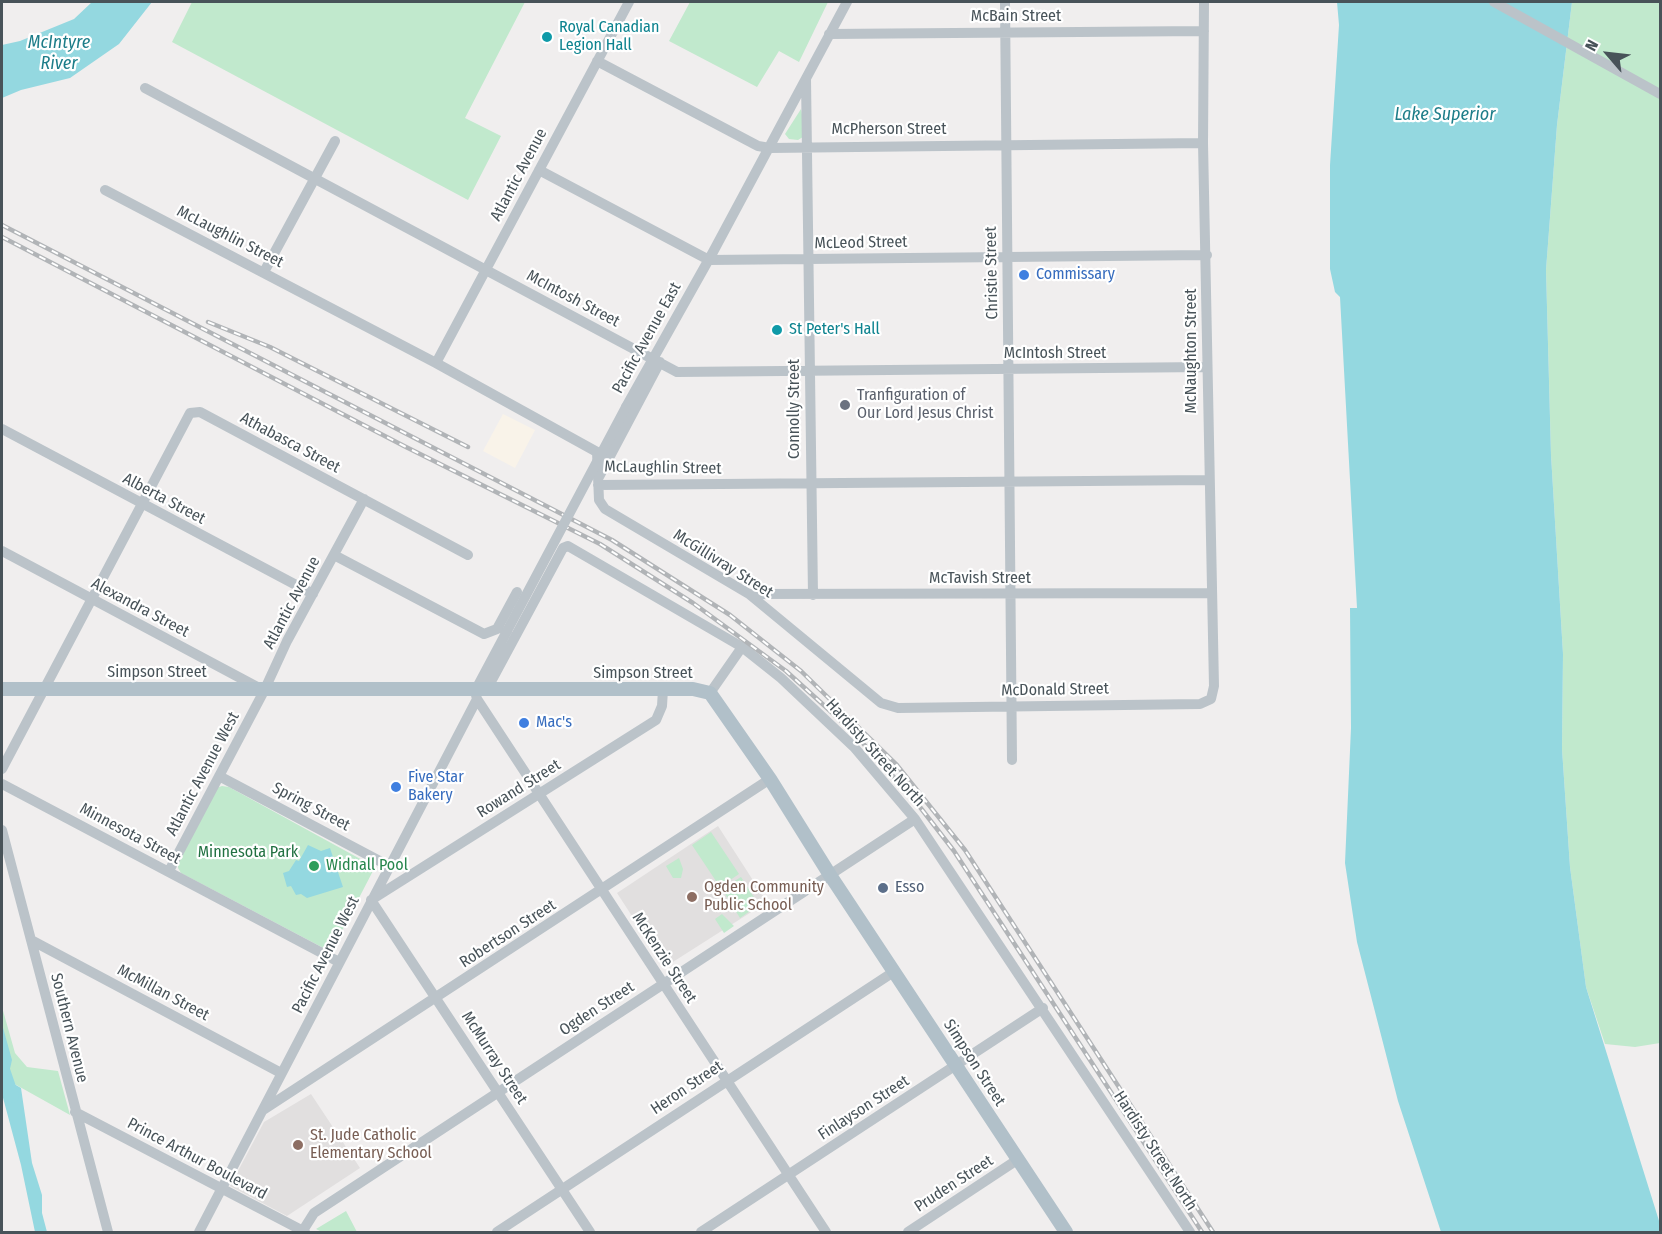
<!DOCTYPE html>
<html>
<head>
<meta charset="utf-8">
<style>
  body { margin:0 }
  #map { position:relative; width:1662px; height:1234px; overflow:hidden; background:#f0eeee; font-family:"Fira Sans Condensed",sans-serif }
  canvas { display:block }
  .frame { position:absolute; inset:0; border:3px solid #485359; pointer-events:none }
  .north { position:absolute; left:1578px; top:24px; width:60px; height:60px; -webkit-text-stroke:4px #fff; paint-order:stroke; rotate:298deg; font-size:16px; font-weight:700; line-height:24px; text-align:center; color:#485359 }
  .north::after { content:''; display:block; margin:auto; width:21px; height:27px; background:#485359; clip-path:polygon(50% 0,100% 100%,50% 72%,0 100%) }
</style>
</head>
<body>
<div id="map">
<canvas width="1662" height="1234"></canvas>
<div class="frame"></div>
<div class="north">N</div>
</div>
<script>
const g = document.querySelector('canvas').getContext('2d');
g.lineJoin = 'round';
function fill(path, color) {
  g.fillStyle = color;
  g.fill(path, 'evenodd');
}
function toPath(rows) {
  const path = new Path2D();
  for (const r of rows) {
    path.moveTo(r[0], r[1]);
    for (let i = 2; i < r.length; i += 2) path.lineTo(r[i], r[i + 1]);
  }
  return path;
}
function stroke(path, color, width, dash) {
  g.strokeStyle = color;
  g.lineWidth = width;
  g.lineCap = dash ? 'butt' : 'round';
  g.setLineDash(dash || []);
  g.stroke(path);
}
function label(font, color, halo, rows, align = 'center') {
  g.font = font + ' "Fira Sans Condensed",sans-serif';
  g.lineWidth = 4.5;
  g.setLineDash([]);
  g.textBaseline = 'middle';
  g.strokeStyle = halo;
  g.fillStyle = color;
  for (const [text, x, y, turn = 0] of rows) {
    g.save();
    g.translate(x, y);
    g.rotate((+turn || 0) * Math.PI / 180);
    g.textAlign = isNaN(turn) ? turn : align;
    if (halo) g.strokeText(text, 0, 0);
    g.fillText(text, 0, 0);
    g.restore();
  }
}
const commercial = toPath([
  [503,414,535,430,515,468,483,451]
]);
const education = toPath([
  [718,826,767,902,665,967,617,893],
  [311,1094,360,1168,287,1216,230,1186,264,1122]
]);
const green = toPath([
  [192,2,525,2,465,118,501,136,468,200,172,42],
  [690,2,828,2,799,62,779,51,757,87,669,41],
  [1572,2,1660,2,1660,1043,1635,1047,1605,1044,1586,987,1570,867,1562,749,1563,654,1551,455,1546,270,1557,125],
  [801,109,805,129,803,137,798,140,789,139,785,134],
  [222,786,229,787,375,867,331,952,181,873,178,868,178,861,216,788],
  [711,832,739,874,720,887,692,845],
  [679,858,683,869,681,878,673,878,666,866],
  [741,877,759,905,740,918,722,889],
  [722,914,734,926,724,933,715,919],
  [2,1007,15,1053,27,1067,58,1071,70,1115,2,1077],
  [346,1211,357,1232,322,1232,316,1229]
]);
const water = toPath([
  [92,2,152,2,119,44,70,78,21,90,2,98,2,45,20,41,74,19],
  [1337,2,1572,2,1557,125,1546,270,1551,455,1563,654,1562,749,1570,867,1586,987,1660,1224,1660,1232,1441,1232,1398,1101,1357,942,1345,863,1351,728,1350,608,1357,608,1340,297,1335,292,1330,269,1330,165,1339,25],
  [308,845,321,851,330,848,343,887,307,898,301,894,296,895,291,886,287,887,283,873,289,871,296,860,299,861],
  [2,1024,12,1060,9,1073,2,1070],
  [2,1077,21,1088,32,1163,42,1195,42,1213,47,1232,35,1232,21,1165,2,1094]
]);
const river = toPath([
  [2,1067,12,1096]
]);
const minor = toPath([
  [1005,2,1012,760],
  [1494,2,1660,94],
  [829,34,1204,31],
  [597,61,758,146,770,148,1203,143],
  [806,79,813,595],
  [145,88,677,372,1207,367],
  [539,170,709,260,1207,255],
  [105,190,436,363,597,452,599,500,605,509,749,594,881,703,898,708,1200,704,1211,699,1214,686,1203,143,1204,2],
  [264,272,335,141],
  [436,363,629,2],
  [626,407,713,252,847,2],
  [2,429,313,594],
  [599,477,660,362],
  [598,485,1209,480],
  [2,551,261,689],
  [334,555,484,634,497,629,517,592],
  [749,594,1211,593],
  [486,691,563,548,568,546,742,647,781,678,854,747,915,819,1190,1232],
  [710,693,742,647],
  [477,699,826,1232],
  [2,769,190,413,200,412,468,555],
  [219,776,389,866],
  [2,784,339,962],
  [2,830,108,1232],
  [169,871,264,691,287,641,364,499],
  [371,900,590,1232],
  [371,900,656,720,662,706,663,690],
  [31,940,281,1073],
  [263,1110,770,779],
  [75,1112,305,1232],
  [199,1232,477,699,475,691,507,631],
  [302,1232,314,1213,915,819],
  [497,1232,895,971],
  [701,1232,1043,1008],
  [908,1232,1017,1160]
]);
const major = toPath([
  [2,689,693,689,710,693,770,779,830,875,1066,1232]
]);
const rail = toPath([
  [2,225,612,540,730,615,801,671,896,764,965,850,1213,1232],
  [2,237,404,446,600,544,693,603,786,671,849,728,913,798,954,851,1202,1232],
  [208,322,270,347,468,447]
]);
const minorBridge = toPath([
  [507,631,626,407]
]);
const markers = [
  [547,37,6,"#0f9aa8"],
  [1024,275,6,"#3f7fe0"],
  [777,330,6,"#0f9aa8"],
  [845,405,6,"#6b7280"],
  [524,723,6,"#3f7fe0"],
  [396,787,6,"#3f7fe0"],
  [314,866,6,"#2e9e5b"],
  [883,888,6,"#5c6f8a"],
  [692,897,6,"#8d6e63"],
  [298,1145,6,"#8d6e63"]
];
const streetNames = [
  ["McBain Street",1016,17],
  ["McPherson Street",889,130],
  ["Atlantic Avenue",519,175,-62],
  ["McLaughlin Street",230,237,27],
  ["McLeod Street",861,243,-1],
  ["Christie Street",992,273,-91],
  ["McIntosh Street",573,299,28],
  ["Pacific Avenue East",647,338,-61],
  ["McNaughton Street",1192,351,-90],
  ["McIntosh Street",1055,354],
  ["Connolly Street",795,409,-90],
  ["Athabasca Street",290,443,28],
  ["McLaughlin Street",663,468,1],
  ["Alberta Street",164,499,28],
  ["McGillivray Street",723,564,32],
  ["McTavish Street",980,579],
  ["Atlantic Avenue",292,603,-62],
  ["Alexandra Street",140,608,28],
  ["Simpson Street",157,673],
  ["Simpson Street",643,674],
  ["McDonald Street",1055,690,-1],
  ["Hardisty Street North",875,753,48],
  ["Atlantic Avenue West",203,774,-62],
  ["Rowand Street",519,789,-32],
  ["Spring Street",311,807,28],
  ["Minnesota Street",130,834,28],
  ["Robertson Street",508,934,-33],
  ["Pacific Avenue West",326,955,-63],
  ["McKenzie Street",664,958,57],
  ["McMillan Street",163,993,28],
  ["Ogden Street",597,1009,-33],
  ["Southern Avenue",69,1028,76],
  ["McMurray Street",494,1058,57],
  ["Simpson Street",974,1063,57],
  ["Heron Street",687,1088,-34],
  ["Finlayson Street",864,1108,-33],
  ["Hardisty Street North",1155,1151,57],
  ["Prince Arthur Boulevard",197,1159,28],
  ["Pruden Street",954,1184,-33]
];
const cultureNames = [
  ["Royal Canadian",559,28],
  ["Legion Hall",559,46],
  ["St Peter's Hall",789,330]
];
const shopNames = [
  ["Commissary",1036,275],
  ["Mac's",536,723],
  ["Five Star",408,778],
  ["Bakery",408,796]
];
const worshipNames = [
  ["Tranfiguration of",857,396],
  ["Our Lord Jesus Christ",857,414]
];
const parkNames = [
  ["Minnesota Park",248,853]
];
const leisureNames = [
  ["Widnall Pool",326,866]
];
const educationNames = [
  ["Ogden Community",704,888],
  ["Public School",704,906],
  ["St. Jude Catholic",310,1136],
  ["Elementary School",310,1154]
];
const serviceNames = [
  ["Esso",895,888]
];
const waterNames = [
  ["McIntyre",59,43],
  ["River",59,64],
  ["Lake Superior",1445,115]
];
fill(commercial, '#f9f3e9');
fill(education, '#e1dfdf');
fill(green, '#c1e9cd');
fill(water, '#94d8e0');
stroke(river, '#94d8e0', 14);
stroke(minor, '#bbc3c9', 10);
stroke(major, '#b1c0c9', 14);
stroke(rail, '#b1b4b7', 4.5);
stroke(rail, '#fff', 2, [7]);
stroke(minorBridge, '#bbc3c9', 10);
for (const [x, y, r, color] of markers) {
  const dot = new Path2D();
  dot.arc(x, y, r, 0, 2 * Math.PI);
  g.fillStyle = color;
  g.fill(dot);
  stroke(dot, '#fff', 2);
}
label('16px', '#485359', '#fff', streetNames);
label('16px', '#0d838f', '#fff', cultureNames, 'left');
label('16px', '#366cbe', '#fff', shopNames, 'left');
label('16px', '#5b616d', '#fff', worshipNames, 'left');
label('16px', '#227142', '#fff', parkNames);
label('16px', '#27864d', '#fff', leisureNames, 'left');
label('16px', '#785e54', '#fff', educationNames, 'left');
label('16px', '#4e5e75', '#fff', serviceNames, 'left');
label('italic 18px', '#1d7d89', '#fff', waterNames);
</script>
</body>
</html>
